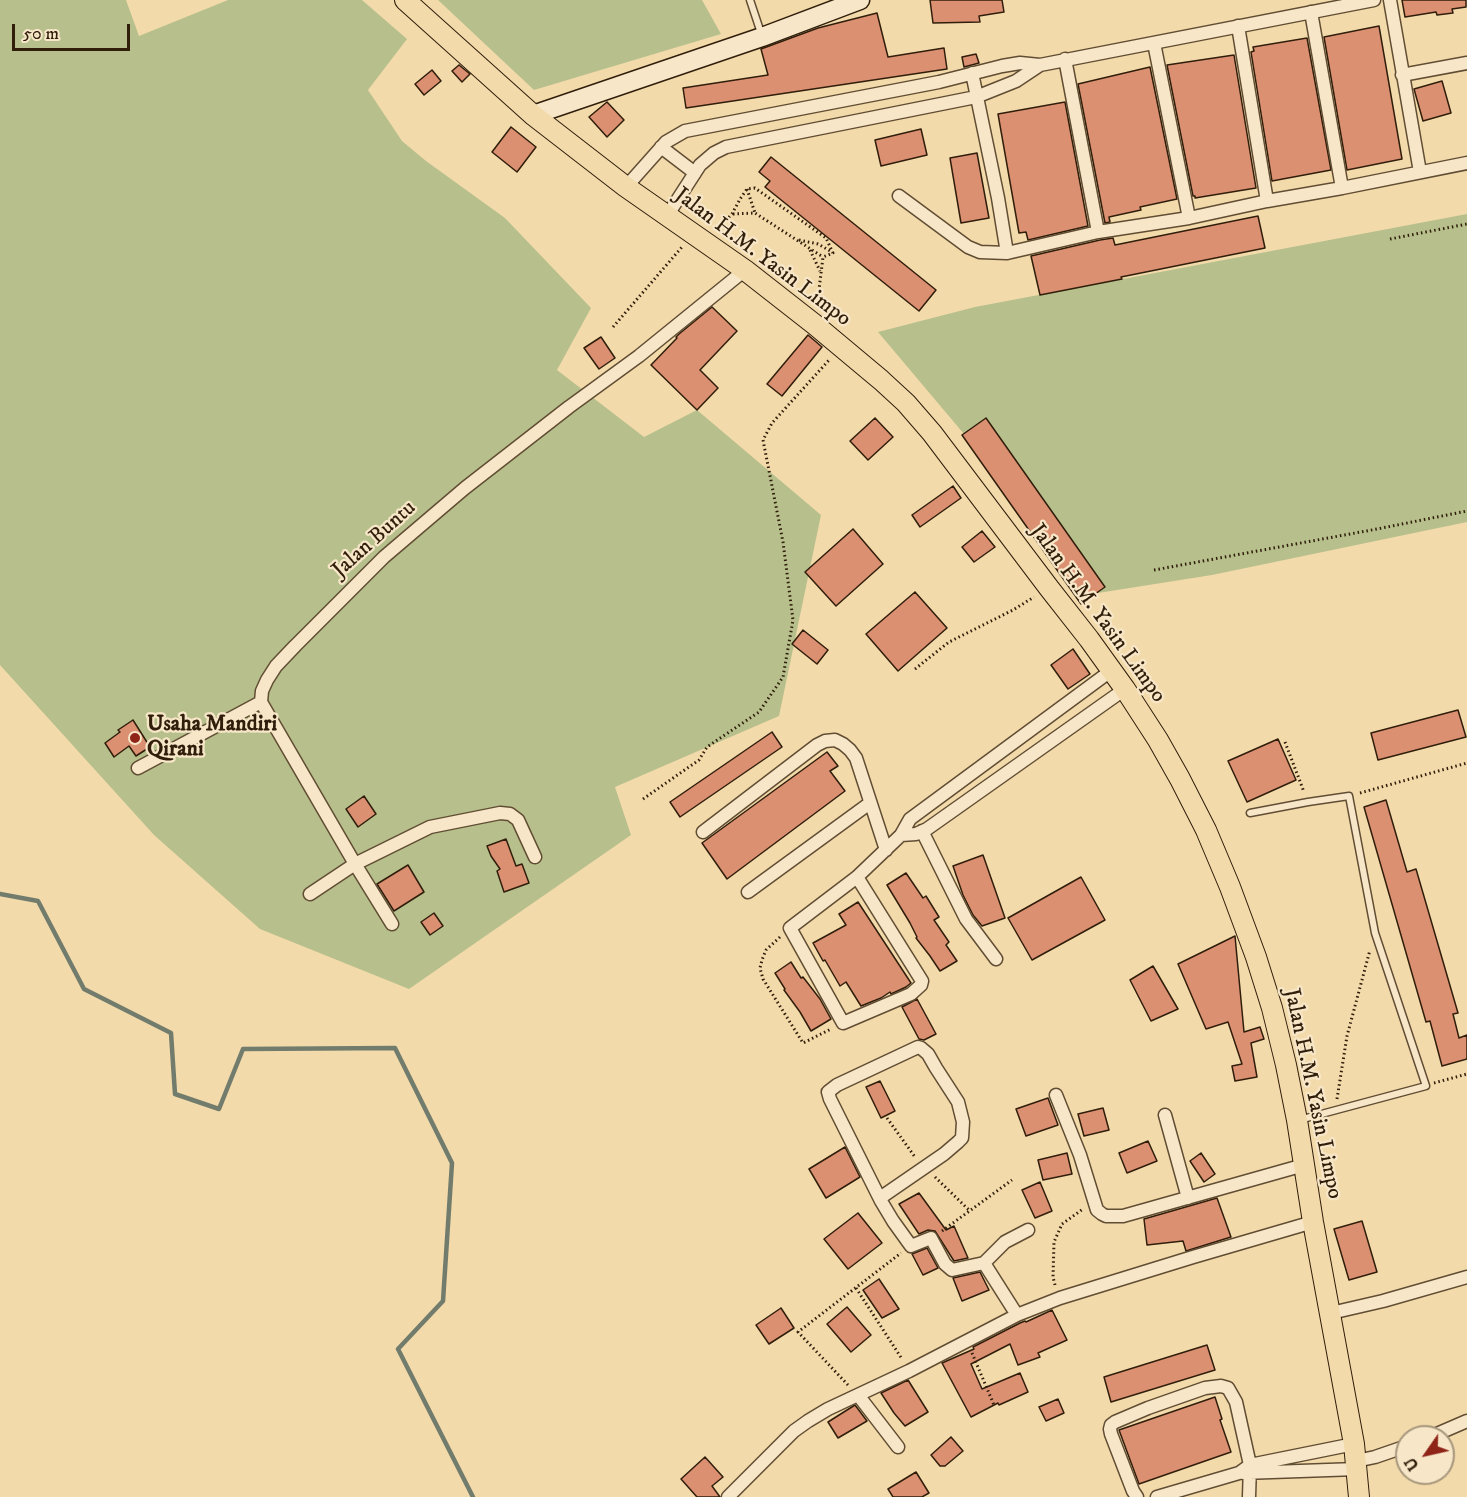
<!DOCTYPE html>
<html>
<head>
<meta charset="utf-8">
<style>
  body { margin:0 }
  #map { position:relative; width:1467px; height:1497px; overflow:hidden; background:#f3daab; font-family:"IM FELL DW Pica",serif }
  canvas { display:block }
  .north { position:absolute; left:1395px; top:1425px; width:60px; height:60px; box-sizing:border-box; background:#f7e7c8; border:2px solid #a7977c; border-radius:50%; rotate:236deg; font-size:16px; font-weight:700; line-height:24px; text-align:center; color:#301e0b }
  .north::after { content:''; display:block; margin:auto; width:21px; height:27px; background:#8f2418; clip-path:polygon(50% 0,100% 100%,50% 72%,0 100%) }
  .scale { position:absolute; left:12px; top:24px; width:118px; height:27px; box-sizing:border-box; border:3px solid #301e0b; border-top:0; padding-left:8px; font-size:18px; line-height:21px; white-space:nowrap; color:#301e0b; -webkit-text-stroke:4px #f7e7c8; paint-order:stroke }
</style>
</head>
<body>
<div id="map">
<canvas width="1467" height="1497"></canvas>
<div class="north">U</div>
<div class="scale">50 m</div>
</div>
<script>
const g = document.querySelector('canvas').getContext('2d');
g.lineJoin = 'round';
function fill(path, color) {
  g.fillStyle = color;
  g.fill(path, 'evenodd');
}
function toPath(rows) {
  const path = new Path2D();
  for (const r of rows) {
    path.moveTo(r[0], r[1]);
    for (let i = 2; i < r.length; i += 2) path.lineTo(r[i], r[i + 1]);
  }
  return path;
}
function stroke(path, color, width, dash) {
  g.strokeStyle = color;
  g.lineWidth = width;
  g.lineCap = dash ? 'butt' : 'round';
  g.setLineDash(dash || []);
  g.stroke(path);
}
function label(font, color, halo, rows, align = 'center') {
  g.font = font + ' "IM FELL DW Pica",serif';
  g.lineWidth = 4.5;
  g.setLineDash([]);
  g.textBaseline = 'middle';
  g.strokeStyle = halo;
  g.fillStyle = color;
  for (const [text, x, y, turn = 0] of rows) {
    g.save();
    g.translate(x, y);
    g.rotate((+turn || 0) * Math.PI / 180);
    g.textAlign = isNaN(turn) ? turn : align;
    if (halo) g.strokeText(text, 0, 0);
    g.fillText(text, 0, 0);
    g.restore();
  }
}
const green = toPath([
  [0,0,126,0,139,36,228,0,362,0,407,39,368,90,402,141,426,161,505,218,591,308,557,370,644,437,697,410,821,515,779,716,615,787,631,835,409,989,260,929,154,835,0,665],
  [438,0,702,0,721,34,534,90],
  [1467,214,1467,522,1212,575,1098,593,878,332,975,307]
]);
const stream = toPath([
  [0,894,38,901,84,989,171,1033,175,1094,219,1109,243,1049,395,1048,452,1163,443,1301,398,1349,473,1497]
]);
const building = toPath([
  [930,0,1002,0,1004,12,979,16,980,22,933,23,930,0],
  [1402,0,1466,0,1466,7,1452,9,1453,13,1437,15,1436,12,1405,17,1402,0],
  [877,13,888,57,944,48,947,69,686,108,683,88,768,75,761,49,818,28,877,13],
  [1379,26,1402,159,1347,170,1324,37,1379,26],
  [1307,38,1331,170,1272,181,1251,52,1254,51,1253,47,1307,38],
  [976,54,979,63,964,67,962,57,976,54],
  [1234,55,1256,188,1195,198,1195,196,1193,196,1167,65,1234,55],
  [459,65,470,74,462,82,452,71,459,65],
  [1150,67,1177,199,1140,207,1141,210,1109,217,1110,222,1105,223,1078,84,1150,67],
  [432,70,441,81,424,95,415,84,432,70],
  [1442,81,1451,113,1423,121,1414,89,1442,81],
  [607,102,624,120,607,137,589,117,607,102],
  [1065,102,1088,226,1028,240,1026,232,1019,233,998,114,1065,102],
  [511,127,536,147,517,172,492,152,511,127],
  [921,129,927,155,881,166,875,140,921,129],
  [977,153,989,218,961,223,950,158,977,153],
  [771,157,936,290,919,311,765,187,770,181,759,172,771,157],
  [1258,216,1265,248,1121,277,1122,279,1040,295,1031,256,1100,240,1113,238,1115,245,1258,216],
  [712,307,737,331,700,370,718,388,697,410,651,365,677,338,676,337,679,334,712,307],
  [808,335,822,347,782,396,767,384,808,335],
  [601,337,615,358,599,369,584,348,601,337],
  [875,418,893,437,868,460,850,441,875,418],
  [986,418,1105,587,1081,604,962,435,986,418],
  [953,486,961,498,920,527,912,515,953,486],
  [853,529,883,564,836,606,805,572,853,529],
  [982,531,995,547,974,562,962,547,982,531],
  [915,592,947,628,898,671,866,634,915,592],
  [803,630,828,650,817,664,792,644,803,630],
  [1073,649,1090,674,1068,689,1051,665,1073,649],
  [1458,710,1466,737,1378,760,1371,733,1458,710],
  [133,720,150,747,136,756,129,746,114,757,105,743,120,732,118,730,133,720],
  [772,732,782,747,680,817,670,802,772,732],
  [1278,739,1296,780,1247,802,1228,761,1278,739],
  [827,752,838,766,830,771,845,791,727,879,702,843,827,752],
  [364,796,376,814,358,827,346,809,364,796],
  [1386,800,1407,872,1416,869,1458,1013,1453,1014,1459,1038,1467,1035,1467,1059,1442,1066,1430,1021,1426,1022,1364,807,1386,800],
  [506,839,516,866,522,864,529,883,504,892,497,871,500,869,491,856,487,846,506,839],
  [983,855,1005,918,982,926,973,915,963,895,953,866,983,855],
  [408,865,424,892,394,911,377,884,408,865],
  [906,873,923,898,926,896,939,917,934,920,949,942,946,945,957,961,940,971,930,956,916,938,917,937,910,923,887,885,906,873],
  [1081,877,1105,920,1032,960,1008,918,1081,877],
  [858,902,911,983,906,987,891,994,890,992,881,998,861,1006,846,982,840,986,825,960,823,961,813,943,846,925,839,914,858,902],
  [434,913,443,926,430,935,421,922,434,913],
  [1235,936,1244,1032,1260,1027,1264,1039,1251,1043,1257,1077,1235,1081,1232,1066,1242,1064,1228,1022,1206,1029,1178,964,1235,936],
  [791,962,801,978,803,977,820,999,831,1019,811,1031,800,1012,784,990,785,989,775,973,791,962],
  [1153,966,1178,1009,1151,1021,1130,980,1153,966],
  [917,999,936,1034,924,1040,919,1039,902,1007,917,999],
  [880,1081,895,1111,881,1118,866,1087,880,1081],
  [1048,1098,1058,1125,1026,1136,1016,1109,1048,1098],
  [1103,1108,1109,1130,1084,1136,1078,1114,1103,1108],
  [1148,1141,1157,1161,1127,1173,1119,1153,1148,1141],
  [845,1147,860,1177,826,1198,809,1169,845,1147],
  [1067,1153,1072,1174,1043,1180,1038,1160,1067,1153],
  [1201,1153,1215,1174,1204,1182,1190,1161,1201,1153],
  [1040,1182,1052,1211,1035,1218,1022,1190,1040,1182],
  [919,1193,946,1230,954,1226,968,1258,954,1261,935,1231,928,1230,919,1234,899,1204,919,1193],
  [1217,1198,1231,1237,1186,1251,1183,1241,1147,1245,1144,1219,1217,1198],
  [858,1213,882,1243,848,1269,824,1239,858,1213],
  [1362,1221,1377,1272,1349,1280,1334,1229,1362,1221],
  [927,1248,938,1268,923,1275,912,1254,927,1248],
  [980,1272,989,1290,962,1301,953,1278,980,1272],
  [879,1279,899,1309,882,1318,863,1290,879,1279],
  [847,1307,871,1335,851,1352,827,1324,847,1307],
  [781,1308,794,1328,769,1344,756,1325,781,1308],
  [1052,1310,1067,1340,1038,1353,1040,1357,1018,1365,1010,1344,971,1364,982,1389,1020,1373,1028,1392,999,1405,998,1403,971,1417,942,1363,974,1349,973,1347,1020,1323,1025,1321,1026,1322,1052,1310],
  [1207,1345,1215,1370,1111,1402,1104,1377,1207,1345],
  [908,1380,928,1412,905,1426,894,1413,881,1393,908,1380],
  [1215,1397,1222,1419,1220,1420,1231,1452,1139,1484,1119,1430,1215,1397],
  [1058,1399,1064,1413,1046,1421,1039,1407,1058,1399],
  [855,1405,867,1421,838,1438,828,1422,855,1405],
  [951,1437,963,1451,945,1466,940,1466,931,1455,951,1437],
  [705,1457,723,1477,712,1486,720,1497,697,1497,681,1479,705,1457],
  [916,1472,929,1493,922,1497,893,1497,888,1489,916,1472]
]);
const path = toPath([
  [747,189,755,213],
  [733,214,755,213,823,257],
  [716,230,732,214,740,199,747,189,755,188,826,238,833,253,823,257,817,306],
  [1390,239,1467,224],
  [799,240,818,244,832,252],
  [810,250,820,271],
  [613,327,682,247],
  [1154,570,1377,529,1467,511],
  [915,669,949,642,1013,610,1034,597],
  [1285,742,1304,792],
  [1360,793,1467,763],
  [643,799,699,760,707,747,759,712,783,677,793,620,783,542,763,440,772,423,830,359],
  [780,937,766,950,762,960,760,968,763,979,803,1043,831,1029],
  [1434,1083,1467,1074],
  [1337,1099,1347,1036,1370,950],
  [887,1118,915,1157],
  [935,1177,970,1211],
  [942,1231,1012,1180],
  [1055,1285,1053,1277,1054,1242,1062,1224,1083,1209],
  [856,1288,902,1359],
  [972,1353,994,1405],
  [848,1385,798,1332,901,1253]
]);
const lane = toPath([
  [750,0,762,36],
  [1250,813,1308,802,1349,796,1375,933,1426,1086,1299,1120]
]);
const street = toPath([
  [1390,0,1420,172],
  [1311,12,1342,188],
  [1238,26,1267,201],
  [1154,43,1189,218],
  [1065,59,1098,232],
  [972,73,998,198,1007,253,1098,232,1189,218,1267,201,1342,188,1467,163],
  [1402,75,1467,63],
  [661,147,695,173],
  [626,187,666,142,685,131,939,82,1002,66,1020,63,1040,65,1374,0],
  [899,196,968,247,980,252,1007,253],
  [667,216,700,165,714,153,726,147,976,97,1016,81,1040,65],
  [138,768,261,702],
  [922,831,966,919,996,959],
  [703,832,817,745,825,741,835,740,843,744,850,750,856,758,886,850],
  [901,835,916,834,927,829,1125,689],
  [857,877,922,981,921,985,911,994,843,1023,790,928,857,877,901,835,910,819,1112,670],
  [748,892,870,803],
  [310,894,355,864,430,827,500,813,510,814,518,820,535,857],
  [392,924,355,864,261,702,262,691,267,680,276,666,295,646,384,557,465,488,569,407,639,356,745,270],
  [1056,1095,1080,1155,1097,1210,1102,1214,1106,1216,1123,1216,1304,1165],
  [1165,1115,1188,1198],
  [880,1198,944,1154,958,1142,962,1138,963,1122,958,1102,936,1068,928,1054,921,1048,918,1047,837,1085,828,1092,830,1099,881,1201,893,1221,911,1246,931,1238,945,1264,952,1270,984,1263],
  [1331,1313,1383,1301,1467,1277],
  [1017,1315,984,1263,1005,1242,1028,1230],
  [858,1395,898,1447],
  [1430,1437,1467,1421],
  [1356,1461,1375,1457,1407,1446],
  [1243,1473,1357,1469],
  [728,1497,794,1431,808,1421,828,1409,909,1371,1017,1315,1060,1298,1193,1257,1313,1222],
  [1137,1497,1133,1491,1111,1434,1110,1429,1111,1425,1115,1422,1148,1408,1205,1388,1221,1386,1228,1388,1236,1402,1250,1465,1249,1497],
  [1157,1497,1239,1473,1250,1465,1354,1444]
]);
const secondary = toPath([
  [533,115,762,37,860,0]
]);
const primary = toPath([
  [405,0,533,115,626,187,745,270,814,324,881,380,906,403,932,433,1049,588,1089,639,1125,689,1158,740,1180,779,1206,830,1230,887,1256,957,1272,1008,1286,1065,1297,1120,1313,1222,1354,1444,1359,1497]
]);
const markers = [
  [135,738,6,"#8f2418"]
];
const streetNames = [
  ["Jalan H.M. Yasin Limpo",762,258,37],
  ["Jalan Buntu",375,540,-42],
  ["Jalan H.M. Yasin Limpo",1097,614,54],
  ["Jalan H.M. Yasin Limpo",1312,1094,78]
];
const poiNames = [
  ["Usaha Mandiri",147,725],
  ["Qirani",147,750]
];
fill(green, '#b7c08c');
stroke(stream, '#717c6d', 4.5);
fill(building, '#db9072');
stroke(building, '#301e0b', 1.5);
stroke(lane, '#614d33', 9);
stroke(street, '#614d33', 15);
stroke(secondary, '#301e0b', 21);
stroke(primary, '#301e0b', 22);
stroke(path, '#301e0b', 3, [1.5, 3]);
stroke(lane, '#f7e7c8', 6);
stroke(street, '#f7e7c8', 12);
stroke(secondary, '#f7e7c8', 18);
stroke(primary, '#f3daab', 20);
for (const [x, y, r, color] of markers) {
  const dot = new Path2D();
  dot.arc(x, y, r, 0, 2 * Math.PI);
  g.fillStyle = color;
  g.fill(dot);
  stroke(dot, '#f7e7c8', 2);
}
label('22px', '#301e0b', '#f7e7c8', streetNames);
label('bold 22px', '#301e0b', '#f7e7c8', poiNames, 'left');
</script>
</body>
</html>
